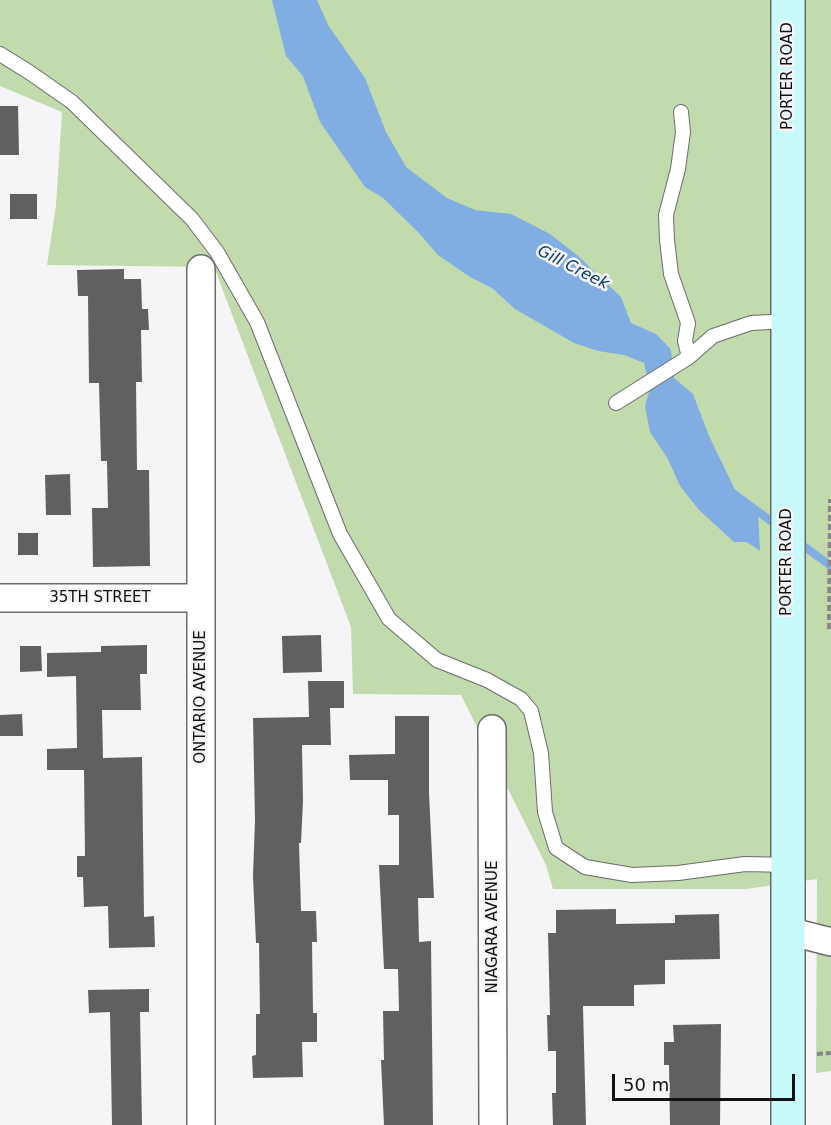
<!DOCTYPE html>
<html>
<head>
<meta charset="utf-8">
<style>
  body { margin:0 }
  #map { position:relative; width:831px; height:1125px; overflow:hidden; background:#f5f5f7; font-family:"DejaVu Sans",sans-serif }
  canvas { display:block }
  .scale { position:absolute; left:612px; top:1074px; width:183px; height:27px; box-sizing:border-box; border:3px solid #111112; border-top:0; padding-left:8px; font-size:18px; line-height:21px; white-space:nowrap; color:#111112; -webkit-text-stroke:4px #f5f5f7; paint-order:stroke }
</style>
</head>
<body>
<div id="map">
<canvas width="831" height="1125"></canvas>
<div class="scale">50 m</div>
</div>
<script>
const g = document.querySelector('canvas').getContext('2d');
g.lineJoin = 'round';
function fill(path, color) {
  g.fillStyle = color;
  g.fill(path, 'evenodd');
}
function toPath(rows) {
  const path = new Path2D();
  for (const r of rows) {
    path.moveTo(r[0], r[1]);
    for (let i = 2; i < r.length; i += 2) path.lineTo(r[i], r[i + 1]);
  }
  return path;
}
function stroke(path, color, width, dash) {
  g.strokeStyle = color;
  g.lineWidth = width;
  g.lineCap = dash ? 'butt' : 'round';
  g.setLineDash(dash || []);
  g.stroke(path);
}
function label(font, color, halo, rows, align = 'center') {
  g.font = font + ' "DejaVu Sans",sans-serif';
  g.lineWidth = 5;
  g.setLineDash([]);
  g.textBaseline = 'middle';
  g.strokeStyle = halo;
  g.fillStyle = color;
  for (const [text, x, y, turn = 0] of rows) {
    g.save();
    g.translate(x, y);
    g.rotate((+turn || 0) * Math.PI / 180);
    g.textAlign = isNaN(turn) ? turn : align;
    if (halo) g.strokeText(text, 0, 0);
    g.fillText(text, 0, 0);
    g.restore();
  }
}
const green = toPath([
  [0,0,831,0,831,1071,816,1073,817,879,746,889,553,889,546,865,461,695,353,694,351,627,214,267,47,265,56,205,62,112,0,86]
]);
const water = toPath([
  [272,0,317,0,328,25,365,78,386,132,406,167,447,198,475,210,511,214,550,234,577,255,621,297,631,323,656,334,666,344,671,350,674,378,693,394,709,436,739,498,758,512,760,551,747,542,734,542,699,510,680,486,668,459,650,432,645,406,650,388,644,363,624,355,598,351,574,343,515,309,492,288,470,277,438,255,418,232,383,198,365,187,320,122,303,76,286,56]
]);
const stream = toPath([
  [733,493,779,527],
  [798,542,831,566]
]);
const building = toPath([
  [0,106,18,106,19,155,0,155],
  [10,194,37,194,37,219,10,219],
  [124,269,124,279,141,279,142,309,148,309,149,330,141,330,142,382,136,382,137,470,149,470,150,566,93,567,92,508,108,508,107,461,101,461,99,383,89,383,88,296,78,296,77,270],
  [70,474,71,515,46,515,45,475],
  [18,533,38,533,38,555,18,555],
  [321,635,322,672,283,673,282,636],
  [147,645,147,674,140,674,141,710,102,710,103,758,142,757,144,917,154,916,155,947,109,948,108,906,84,907,83,877,77,877,77,856,85,856,84,770,47,770,47,749,77,748,76,676,47,677,47,653,101,652,101,646],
  [20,646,41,646,42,671,20,672],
  [308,681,344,681,344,708,330,708,331,745,302,745,303,801,301,843,299,843,301,911,316,911,317,942,312,942,313,1013,317,1013,317,1042,302,1042,303,1077,253,1078,252,1056,256,1055,256,1014,260,1014,259,943,256,943,253,876,255,820,253,718,309,717],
  [22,714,23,736,0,736,0,715],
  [395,716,429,716,429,793,434,898,418,898,419,942,431,941,433,1125,384,1125,381,1060,384,1060,383,1011,399,1011,398,969,384,969,379,865,399,865,399,815,388,815,388,780,350,780,349,755,395,754],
  [616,909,616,924,675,923,675,915,719,914,720,959,665,960,665,984,634,985,634,1006,583,1006,586,1125,553,1125,552,1093,556,1093,556,1051,548,1051,547,1015,550,1015,548,933,556,933,556,910],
  [149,989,149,1012,140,1012,142,1125,112,1125,110,1012,89,1013,88,990],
  [721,1024,720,1125,670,1125,669,1065,664,1065,664,1042,674,1042,673,1025]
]);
const path = toPath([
  [829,629,830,499],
  [817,1054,831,1053]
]);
const service = toPath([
  [0,54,29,72,72,102,192,219,217,252,257,322,340,534,389,619,437,660,487,680,521,699,531,711,541,753,545,812,556,848,585,867,632,875,678,873,745,864,788,865],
  [681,112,683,132,678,169,666,215,667,240,671,274,688,323,685,341,689,357],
  [616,403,689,357,713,336,751,323,788,321]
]);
const minor = toPath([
  [0,598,201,598],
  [492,729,493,1125],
  [788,931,831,942],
  [201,1125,201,269]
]);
const secondary = toPath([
  [788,0,788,1125]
]);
const streetNames = [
  ["PORTER ROAD",788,76,-90],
  ["PORTER ROAD",787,562,-90],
  ["35TH STREET",100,598],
  ["ONTARIO AVENUE",201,697,-90],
  ["NIAGARA AVENUE",493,927,-90]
];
const waterNames = [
  ["Gill Creek",573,268,27]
];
fill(green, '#c1dbad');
fill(water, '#80aee3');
stroke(stream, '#80aee3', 8);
fill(building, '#616061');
stroke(service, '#6b6b6d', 16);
stroke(minor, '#6b6b6d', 30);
stroke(secondary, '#6b6b6d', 36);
stroke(path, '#88888a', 4, [6, 3]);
stroke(service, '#fff', 14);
stroke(minor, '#fff', 27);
stroke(secondary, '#c8fafc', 33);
label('15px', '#111112', '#f5f5f7', streetNames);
label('italic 16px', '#093c6c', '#f5f5f7', waterNames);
</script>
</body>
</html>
